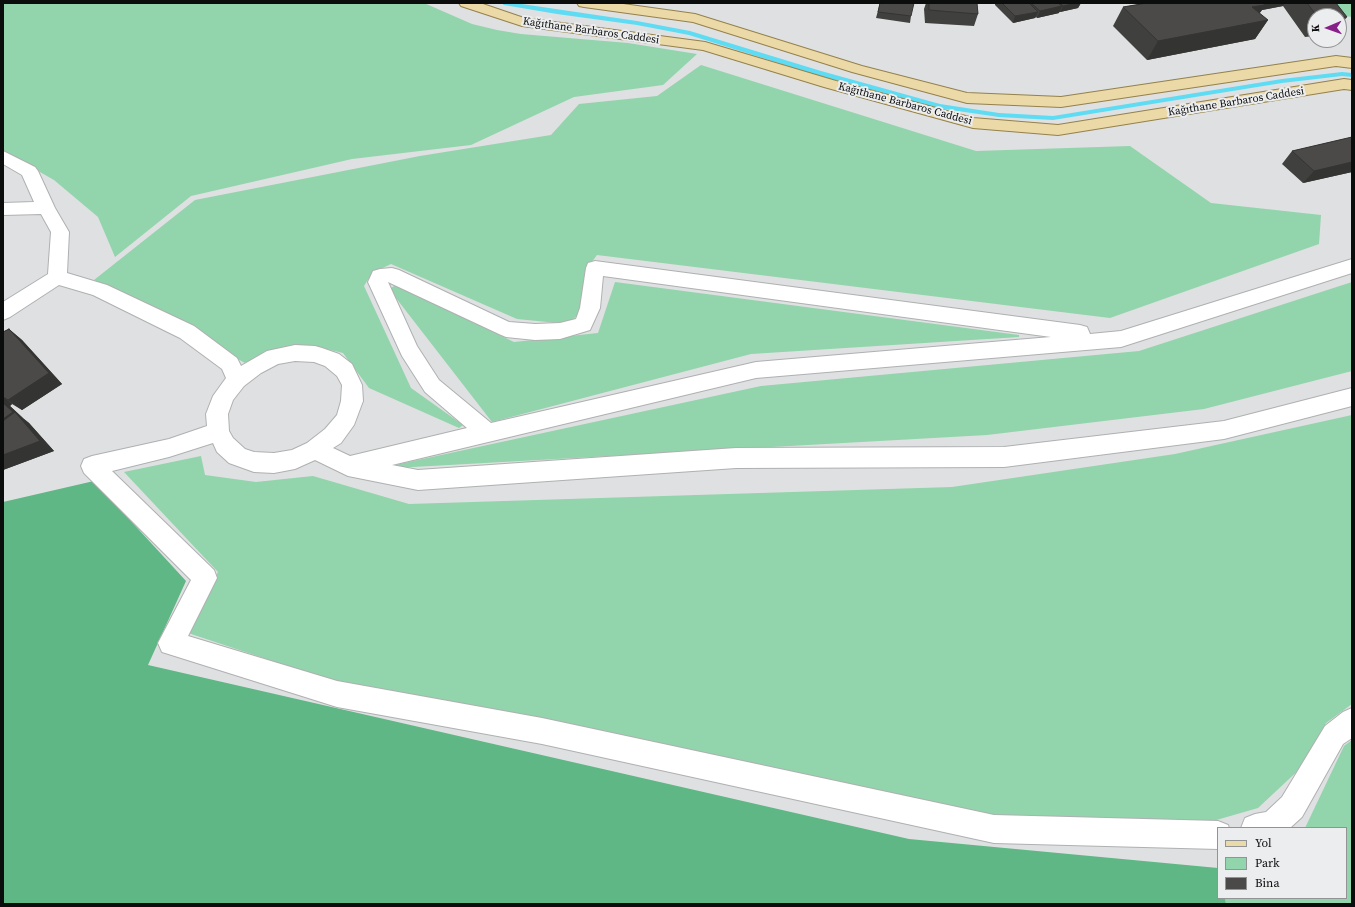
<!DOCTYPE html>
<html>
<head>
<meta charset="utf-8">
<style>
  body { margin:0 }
  #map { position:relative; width:1355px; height:907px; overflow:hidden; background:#dfe0e1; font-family:"Source Serif 4",serif }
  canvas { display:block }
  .frame { position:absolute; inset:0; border:4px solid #0b0c0c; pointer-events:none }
  .legend { position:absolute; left:1217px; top:827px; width:130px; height:72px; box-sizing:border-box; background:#ecedee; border:1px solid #929394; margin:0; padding:5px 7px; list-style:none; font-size:12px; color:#0b0c0c }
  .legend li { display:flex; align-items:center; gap:8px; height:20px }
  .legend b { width:20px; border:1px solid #929394 }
  .north { position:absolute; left:1307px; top:8px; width:40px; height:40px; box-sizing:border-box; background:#ecedee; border:1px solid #929394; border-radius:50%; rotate:268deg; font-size:11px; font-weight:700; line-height:16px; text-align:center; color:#0b0c0c }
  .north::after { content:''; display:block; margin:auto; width:14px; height:18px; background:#872189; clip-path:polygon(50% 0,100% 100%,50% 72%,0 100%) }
</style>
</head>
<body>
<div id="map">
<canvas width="1355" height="907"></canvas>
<div class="frame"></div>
<ul class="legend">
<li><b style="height:5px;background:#ebd9a7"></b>Yol</li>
<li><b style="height:11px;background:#92d4ab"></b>Park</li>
<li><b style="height:11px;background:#4b4a49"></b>Bina</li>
</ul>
<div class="north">K</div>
</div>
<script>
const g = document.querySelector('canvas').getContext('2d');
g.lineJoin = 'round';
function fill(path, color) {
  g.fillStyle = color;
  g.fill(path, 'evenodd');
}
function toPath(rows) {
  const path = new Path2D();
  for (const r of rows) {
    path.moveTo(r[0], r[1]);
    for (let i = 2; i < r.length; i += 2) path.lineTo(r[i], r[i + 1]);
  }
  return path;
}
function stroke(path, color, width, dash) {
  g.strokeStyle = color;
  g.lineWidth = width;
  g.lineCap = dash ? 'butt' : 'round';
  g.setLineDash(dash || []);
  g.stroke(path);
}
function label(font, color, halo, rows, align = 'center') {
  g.font = font + ' "Source Serif 4",serif';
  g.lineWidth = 4;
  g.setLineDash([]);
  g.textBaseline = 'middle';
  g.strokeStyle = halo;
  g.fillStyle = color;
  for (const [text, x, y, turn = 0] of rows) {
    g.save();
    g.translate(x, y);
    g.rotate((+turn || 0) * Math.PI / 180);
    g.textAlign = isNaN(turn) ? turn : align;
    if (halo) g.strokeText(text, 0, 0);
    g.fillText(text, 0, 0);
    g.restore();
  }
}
const green = toPath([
  [3,3,424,3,472,24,497,30,521,34,628,43,697,54,663,85,574,97,471,145,352,159,191,196,115,257,98,217,54,180,3,151],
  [1318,3,1352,3,1352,17,1320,12],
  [701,65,976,151,1130,146,1211,203,1321,215,1319,244,1110,318,597,255,585,271,581,312,568,324,517,319,391,264,372,273,364,286,411,388,463,425,459,428,369,388,343,353,310,345,279,348,245,363,94,280,195,200,420,156,551,135,579,104,657,96],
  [615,282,1019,335,1019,337,751,354,492,422,389,289,396,285,514,342,598,333],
  [1352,282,1352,371,1204,409,987,435,395,468,390,466,761,386,1139,351],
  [1352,415,1352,704,1326,723,1304,765,1258,808,1206,823,1007,822,894,794,696,751,345,685,185,632,218,572,124,472,201,456,205,475,256,482,313,476,409,504,952,487,1175,454],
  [1352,740,1352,904,1226,904,1225,898,1346,898,1346,828,1305,828,1344,746]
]);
const forest = toPath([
  [94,481,186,581,148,665,909,839,1218,868,1218,898,1225,898,1226,904,3,904,3,502]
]);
const stream = toPath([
  [501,3,515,3,637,21,690,31,821,71,940,104,999,113,1053,116,1282,79,1342,72,1352,73,1352,77,1342,76,1282,83,1053,120,999,117,937,108,817,75,689,35,637,25,557,14,504,5,501,3]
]);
const minor = toPath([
  [3,151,35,167,38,171,55,208,69,232,67,273,107,285,194,326,237,358,241,366,267,351,295,345,315,346,322,348,339,354,352,364,362,385,363,401,354,425,341,443,333,448,350,456,467,428,425,392,402,356,368,282,373,271,380,269,392,268,399,270,509,322,535,324,560,323,576,319,580,308,586,268,588,263,595,261,1080,325,1087,327,1090,334,1121,331,1352,259,1352,273,1121,347,756,378,392,465,418,470,736,448,1004,447,1224,421,1352,388,1352,406,1224,439,1004,467,736,468,418,490,348,476,315,460,295,469,274,473,254,472,229,463,217,452,213,443,169,457,112,471,214,570,217,578,188,636,337,681,542,718,994,815,1218,821,1228,825,1229,828,1218,828,1218,849,994,843,542,744,337,707,162,652,158,643,191,580,84,473,81,466,84,459,92,456,169,439,207,426,206,414,213,396,226,378,222,369,180,338,93,295,59,285,10,317,3,320,3,302,48,274,51,232,41,214,3,215,3,203,34,202,22,175,3,164,3,151],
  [603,276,1051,337,756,362,491,423,439,380,417,346,388,282,499,334,506,337,535,340,560,339,590,330,600,308,603,276],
  [295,361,314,362,325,366,337,376,342,385,341,401,337,415,325,429,307,443,292,450,274,453,254,452,245,449,233,438,229,431,228,414,233,400,244,386,261,373,278,364,295,361],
  [1352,708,1352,738,1343,744,1302,817,1290,828,1241,828,1245,818,1255,814,1266,812,1282,797,1325,726,1343,712,1352,708]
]);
const major = toPath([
  [459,3,480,3,524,18,705,42,836,81,973,118,1058,125,1344,79,1352,80,1352,90,1344,89,1058,135,973,128,824,87,703,50,522,26,461,6,459,3],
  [577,3,616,3,695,14,862,66,967,93,1061,97,1336,56,1352,58,1352,68,1336,66,1061,107,967,103,852,72,693,22,584,7,579,6,577,3]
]);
const wall = toPath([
  [880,3,911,16,910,23,876,18],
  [926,3,977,3,978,14,974,26,925,23,924,9],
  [995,3,1081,3,1078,8,1060,12,1059,12,1059,13,1037,18,1036,17,1035,18,1013,23,995,5],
  [1147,3,1336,3,1347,17,1339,27,1339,16,1315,16,1315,36,1305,37,1283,6,1262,10,1259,13,1268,20,1255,39,1147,60,1113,26,1123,7],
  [1352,137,1352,172,1303,183,1282,164,1292,151],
  [9,329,22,340,62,384,22,410,12,404,10,406,24,419,29,423,54,451,3,470,3,332]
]);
const shadedWall = toPath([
  [1076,3,1081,3,1078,8,1060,12,1063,6],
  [1248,3,1285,3,1283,6,1262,10,1253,23,1268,20,1255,39,1147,60,1158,41],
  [1062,6,1059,13,1037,18,1040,11],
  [1038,12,1035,18,1013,23,1015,16],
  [1352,162,1352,172,1303,183,1314,171],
  [9,329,22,340,62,384,22,410,8,400],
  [3,397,12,404,10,406,24,419,29,423,54,451,3,470]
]);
const building = toPath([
  [880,3,914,3,911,16,878,12,880,3],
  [929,3,977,3,978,14,929,10,929,3],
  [1002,3,1029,3,1038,12,1015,16,1002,3],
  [1031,3,1058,3,1062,6,1040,11,1031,3],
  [1060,3,1076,3,1063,6,1060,3],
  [1147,3,1262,3,1265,5,1252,7,1268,20,1158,41,1123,7,1147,3],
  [1307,3,1336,3,1347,17,1339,17,1339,16,1317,16,1307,3],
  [1352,137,1352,162,1314,171,1292,151,1352,137],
  [9,329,49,373,8,400,3,397,3,332,9,329],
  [3,403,13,412,3,419,3,403],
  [15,412,40,441,3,455,3,421,15,412]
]);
const farStreetnames = [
  ["Kağıthane Barbaros Caddesi",591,31,8],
  ["Kağıthane Barbaros Caddesi",1236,102,-9],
  ["Kağıthane Barbaros Caddesi",905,104,15]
];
fill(green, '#92d4ab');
fill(forest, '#5eb784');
fill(stream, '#5ddcf3');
stroke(minor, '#afb0b1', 2);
stroke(major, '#94814b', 2);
fill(minor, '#fff');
fill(major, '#ebd9a7');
fill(wall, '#40403f');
fill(shadedWall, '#343433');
fill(building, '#4b4a49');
stroke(building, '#343433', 1);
label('11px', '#0b0c0c', '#ecedee', farStreetnames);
</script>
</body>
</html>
